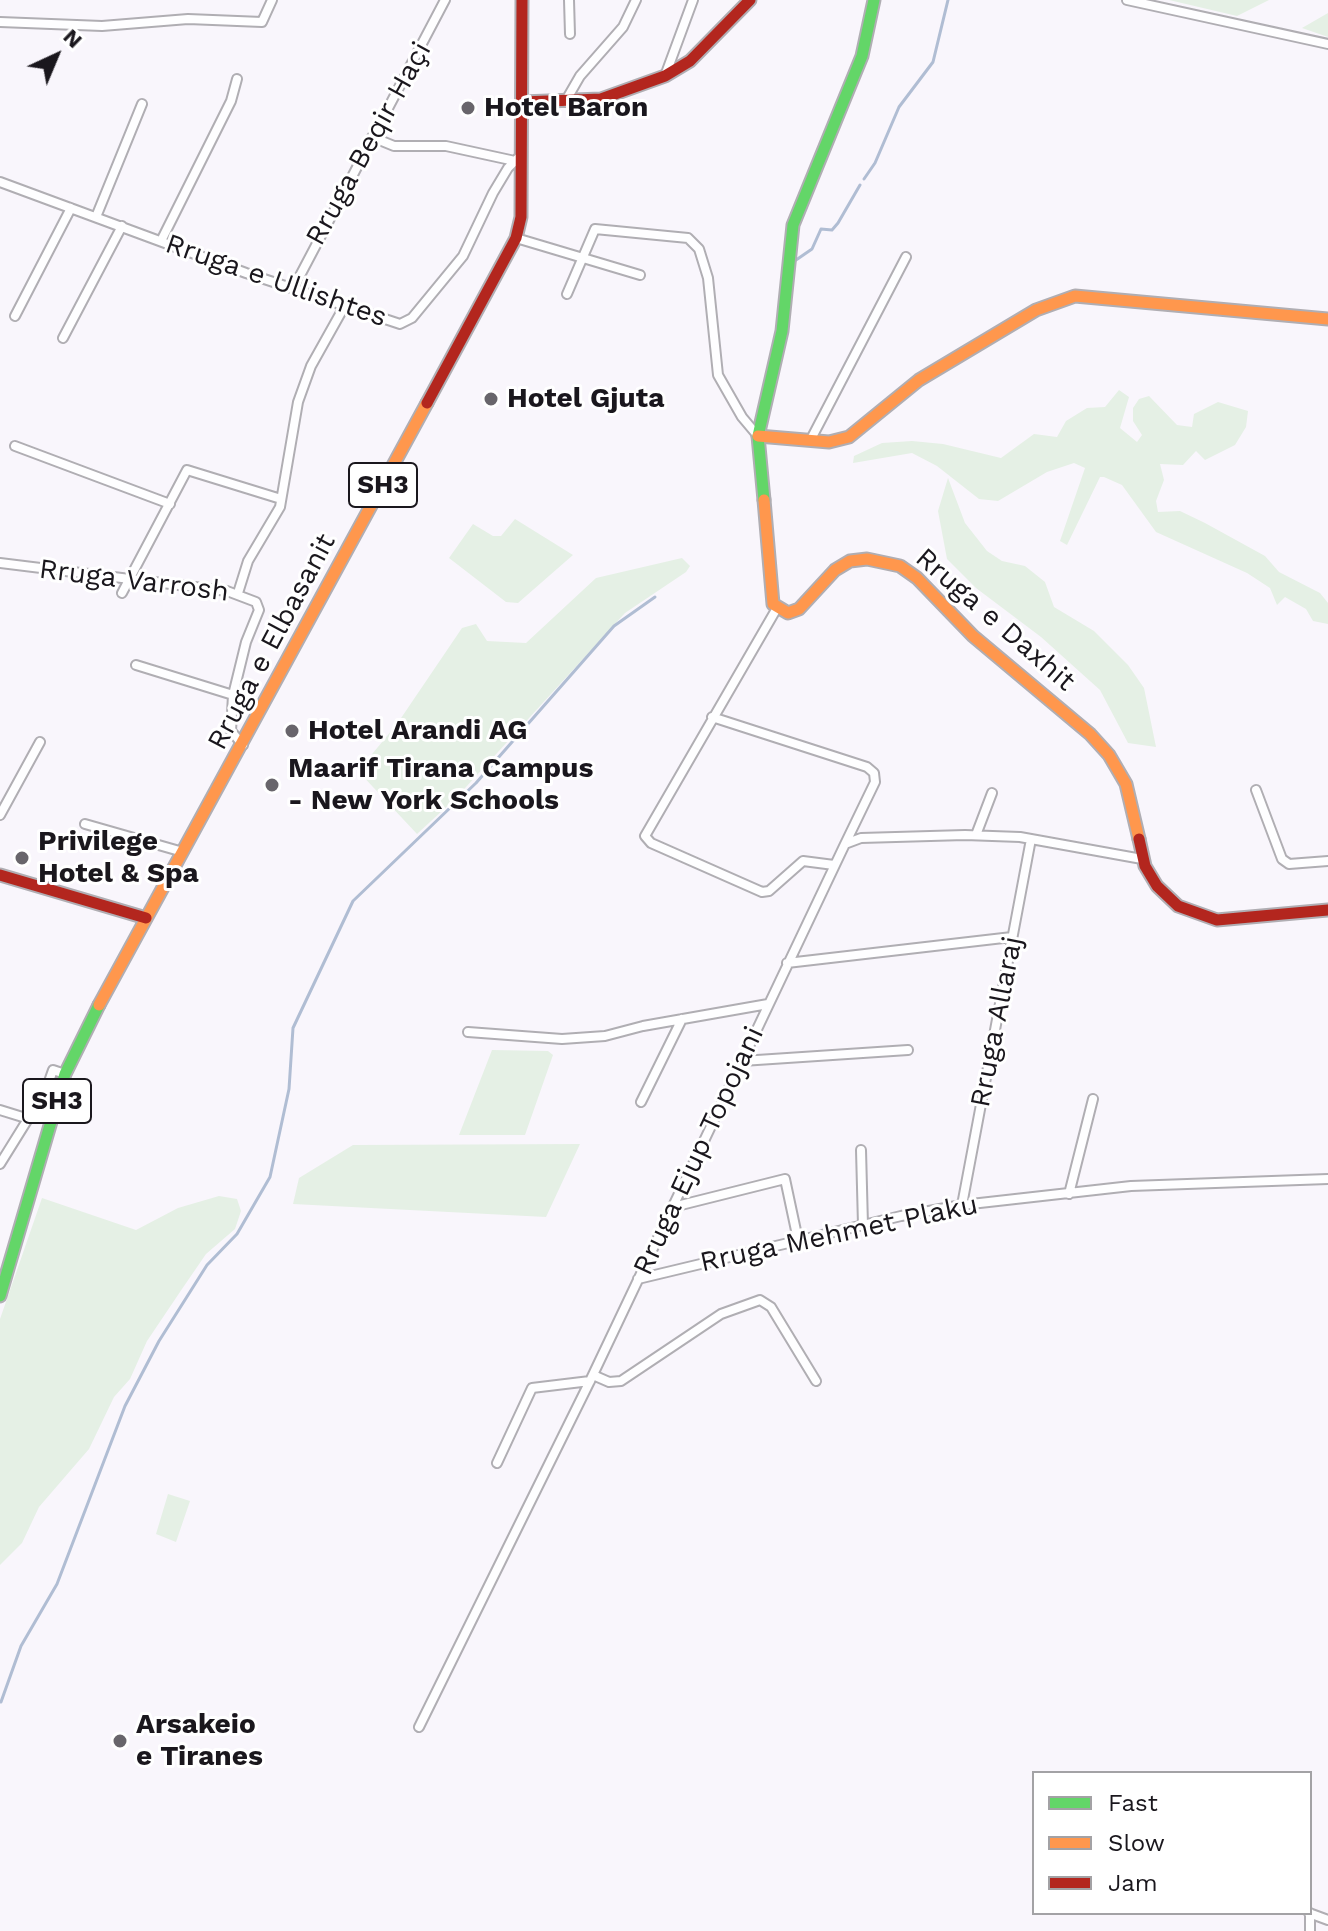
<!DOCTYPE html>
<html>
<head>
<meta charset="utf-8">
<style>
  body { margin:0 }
  #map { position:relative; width:1328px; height:1931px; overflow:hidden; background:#f9f6fc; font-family:"Work Sans",sans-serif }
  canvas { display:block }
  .legend { position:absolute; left:1032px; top:1771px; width:280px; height:144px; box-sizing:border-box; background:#fff; border:2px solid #a3a2a5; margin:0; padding:10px 14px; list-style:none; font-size:24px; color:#1a171d }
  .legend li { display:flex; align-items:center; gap:16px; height:40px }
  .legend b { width:40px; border:2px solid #a3a2a5 }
  .north { position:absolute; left:16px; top:16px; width:80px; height:80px; -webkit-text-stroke:6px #fff; paint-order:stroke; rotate:44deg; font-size:22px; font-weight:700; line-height:32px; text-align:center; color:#1a171d }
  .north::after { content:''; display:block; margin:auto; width:28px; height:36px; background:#1a171d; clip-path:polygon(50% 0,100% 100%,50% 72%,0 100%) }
</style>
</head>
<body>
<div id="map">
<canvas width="1328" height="1931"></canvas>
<ul class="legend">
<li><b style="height:10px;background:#63d668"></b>Fast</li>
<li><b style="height:10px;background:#ff974d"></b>Slow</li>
<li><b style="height:10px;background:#b3261e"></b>Jam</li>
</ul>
<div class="north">N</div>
</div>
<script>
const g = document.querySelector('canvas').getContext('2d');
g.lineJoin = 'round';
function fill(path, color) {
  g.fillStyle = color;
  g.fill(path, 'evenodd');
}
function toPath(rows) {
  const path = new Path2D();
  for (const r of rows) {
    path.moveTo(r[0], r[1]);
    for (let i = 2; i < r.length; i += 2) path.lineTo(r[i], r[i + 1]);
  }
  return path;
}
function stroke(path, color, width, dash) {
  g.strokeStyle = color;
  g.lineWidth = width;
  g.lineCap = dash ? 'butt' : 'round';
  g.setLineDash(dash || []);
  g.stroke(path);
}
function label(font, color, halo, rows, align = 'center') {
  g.font = font + ' "Work Sans",sans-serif';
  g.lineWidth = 6;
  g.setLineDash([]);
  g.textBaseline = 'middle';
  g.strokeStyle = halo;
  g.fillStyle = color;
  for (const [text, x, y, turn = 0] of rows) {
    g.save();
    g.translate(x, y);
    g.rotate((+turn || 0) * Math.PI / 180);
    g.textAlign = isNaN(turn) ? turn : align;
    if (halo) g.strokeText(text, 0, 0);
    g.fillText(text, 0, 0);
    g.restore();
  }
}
const green = toPath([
  [1169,0,1269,0,1237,16],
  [1328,13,1328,37,1302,28],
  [1119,390,1129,397,1120,428,1137,442,1142,435,1133,421,1133,408,1139,399,1149,396,1177,425,1192,427,1194,414,1218,402,1248,411,1246,427,1235,445,1205,460,1196,451,1183,465,1160,464,1164,480,1156,501,1158,512,1180,511,1205,523,1265,556,1279,572,1320,593,1328,603,1328,624,1313,621,1306,609,1285,597,1277,605,1270,588,1247,573,1156,532,1122,485,1104,477,1100,477,1067,545,1060,541,1085,468,1074,463,1047,472,998,501,979,499,937,466,912,453,853,463,854,456,882,443,912,441,943,444,1001,458,1034,434,1057,437,1066,421,1087,408,1105,407],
  [948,478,965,523,987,551,1002,561,1025,566,1045,582,1054,607,1094,631,1128,665,1144,688,1156,747,1128,743,1100,690,1041,637,976,588,947,559,938,511],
  [515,519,573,555,518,603,506,602,449,558,473,524,493,536,501,536],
  [682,558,690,566,686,572,625,613,456,798,417,834,358,771,397,724,462,628,476,624,487,641,526,643,596,578],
  [492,1050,548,1051,553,1055,525,1135,459,1135],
  [580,1144,546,1217,293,1204,299,1178,353,1145],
  [219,1196,237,1199,241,1211,235,1229,206,1254,182,1289,147,1341,130,1379,114,1397,89,1449,39,1507,22,1543,0,1565,0,1319,42,1198,136,1230,178,1208],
  [168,1494,190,1501,176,1542,156,1534]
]);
const stream = toPath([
  [864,179,875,163,899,107,933,62,948,0],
  [796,260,812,249,821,229,832,230,838,223,860,185],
  [1,1702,21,1646,57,1584,125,1406,159,1341,207,1265,237,1234,270,1177,289,1089,293,1028,353,901,476,783,614,626,655,597]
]);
const street = toPath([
  [569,0,570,34],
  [1127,0,1328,44],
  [0,22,102,26,188,19,262,22,272,0],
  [665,76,693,0],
  [565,102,580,76,623,27,636,0],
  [372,137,394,146,446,146,515,161],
  [0,182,246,273,400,324,412,318,463,256,493,193,508,168,520,156],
  [96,217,142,104],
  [516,238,640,275],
  [161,241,231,101,237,79],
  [294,287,445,0],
  [567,294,595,229,688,238,699,249,708,278,718,375,742,417,758,436],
  [15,316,71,208],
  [63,338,122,226],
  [810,441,906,257],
  [15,446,170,504],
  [0,563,227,591,256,602,259,610,246,642,233,695,231,731,243,745],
  [122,593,187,470,281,499],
  [238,593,248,561,280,507,298,402,311,366,344,307],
  [777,608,645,836,651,843,762,892,769,891,803,861,834,865],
  [136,665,233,695],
  [712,717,867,767,874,773,875,782,845,844],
  [1256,790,1282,859,1289,864,1328,861],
  [0,815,40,742],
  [85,824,183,852],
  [976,835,992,793],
  [787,963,1012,937],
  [468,1032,562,1039,605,1036,643,1026,768,1004],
  [742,1061,908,1050],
  [641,1102,682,1019],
  [0,1110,29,1119],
  [861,1150,863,1225],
  [0,1164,46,1090,53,1070,65,1074],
  [1069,1194,1093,1099],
  [962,1205,1031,839],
  [673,1207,785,1179,798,1240],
  [638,1279,901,1216,962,1205,1131,1186,1328,1179],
  [593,1375,609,1382,621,1381,721,1314,760,1300,771,1307,816,1381],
  [497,1463,532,1388,590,1381],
  [419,1727,590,1381,845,844,861,838,965,835,1020,837,1142,859],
  [1309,1913,1328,1920],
  [1310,1913,1310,1931]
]);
const fast = toPath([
  [764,500,758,436,782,331,793,225,862,56,874,0],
  [0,1296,65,1074,99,1005]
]);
const slow = toPath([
  [758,436,829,442,849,437,919,380,1036,310,1075,296,1328,319],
  [764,500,773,604,788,613,799,609,835,570,850,561,867,559,900,566,917,578,973,636,1090,734,1109,755,1126,784,1139,839],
  [99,1005,427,403]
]);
const jam = toPath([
  [522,102,601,99,665,76,690,61,750,0],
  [427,403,516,238,521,217,522,0],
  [1139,839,1145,866,1157,886,1178,906,1217,920,1328,910],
  [0,875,146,918]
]);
const markers = [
  [468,108,8,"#68656b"],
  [491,399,8,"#68656b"],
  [292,731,8,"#68656b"],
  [272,785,8,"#68656b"],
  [22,858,8,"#68656b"],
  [120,1741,8,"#68656b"]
];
const shields = [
  [383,485,68],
  [57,1101,68]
];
const shieldNames = [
  ["SH3",383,485],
  ["SH3",57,1101]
];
const poiNames = [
  ["Hotel Baron",484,108],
  ["Hotel Gjuta",507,399],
  ["Hotel Arandi AG",308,731],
  ["Maarif Tirana Campus",288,769],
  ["- New York Schools",288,801],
  ["Privilege",38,842],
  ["Hotel & Spa",38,874],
  ["Arsakeio",136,1725],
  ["e Tiranes",136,1757]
];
const streetNames = [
  ["Rruga Beqir Haçi",369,144,-61],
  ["Rruga e Ullishtes",276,281,19],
  ["Rruga Varrosh",134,581,7],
  ["Rruga e Daxhit",995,620,41],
  ["Rruga e Elbasanit",272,642,-62],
  ["Rruga Allaraj",997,1022,-79],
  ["Rruga Ejup Topojani",699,1151,-65],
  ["Rruga Mehmet Plaku",839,1234,-12]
];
fill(green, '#e5f0e5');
stroke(stream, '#b0bdd3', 3);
stroke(street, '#b0aeb3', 12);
stroke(fast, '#b0aeb3', 15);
stroke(slow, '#b0aeb3', 15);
stroke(jam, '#b0aeb3', 15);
stroke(street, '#fefeff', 8);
stroke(fast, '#63d668', 11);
stroke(slow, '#ff974d', 11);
stroke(jam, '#b3261e', 11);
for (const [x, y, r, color] of markers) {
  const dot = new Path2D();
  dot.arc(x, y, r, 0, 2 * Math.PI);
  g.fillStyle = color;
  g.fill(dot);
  stroke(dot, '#fff', 3);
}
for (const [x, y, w] of shields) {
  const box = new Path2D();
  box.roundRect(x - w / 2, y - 22, w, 44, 6);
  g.fillStyle = '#fff';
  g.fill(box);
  stroke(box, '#1a171d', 2);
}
label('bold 26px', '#1a171d', null, shieldNames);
label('bold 28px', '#1a171d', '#fff', poiNames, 'left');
label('28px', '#1a171d', '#fff', streetNames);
</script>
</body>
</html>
